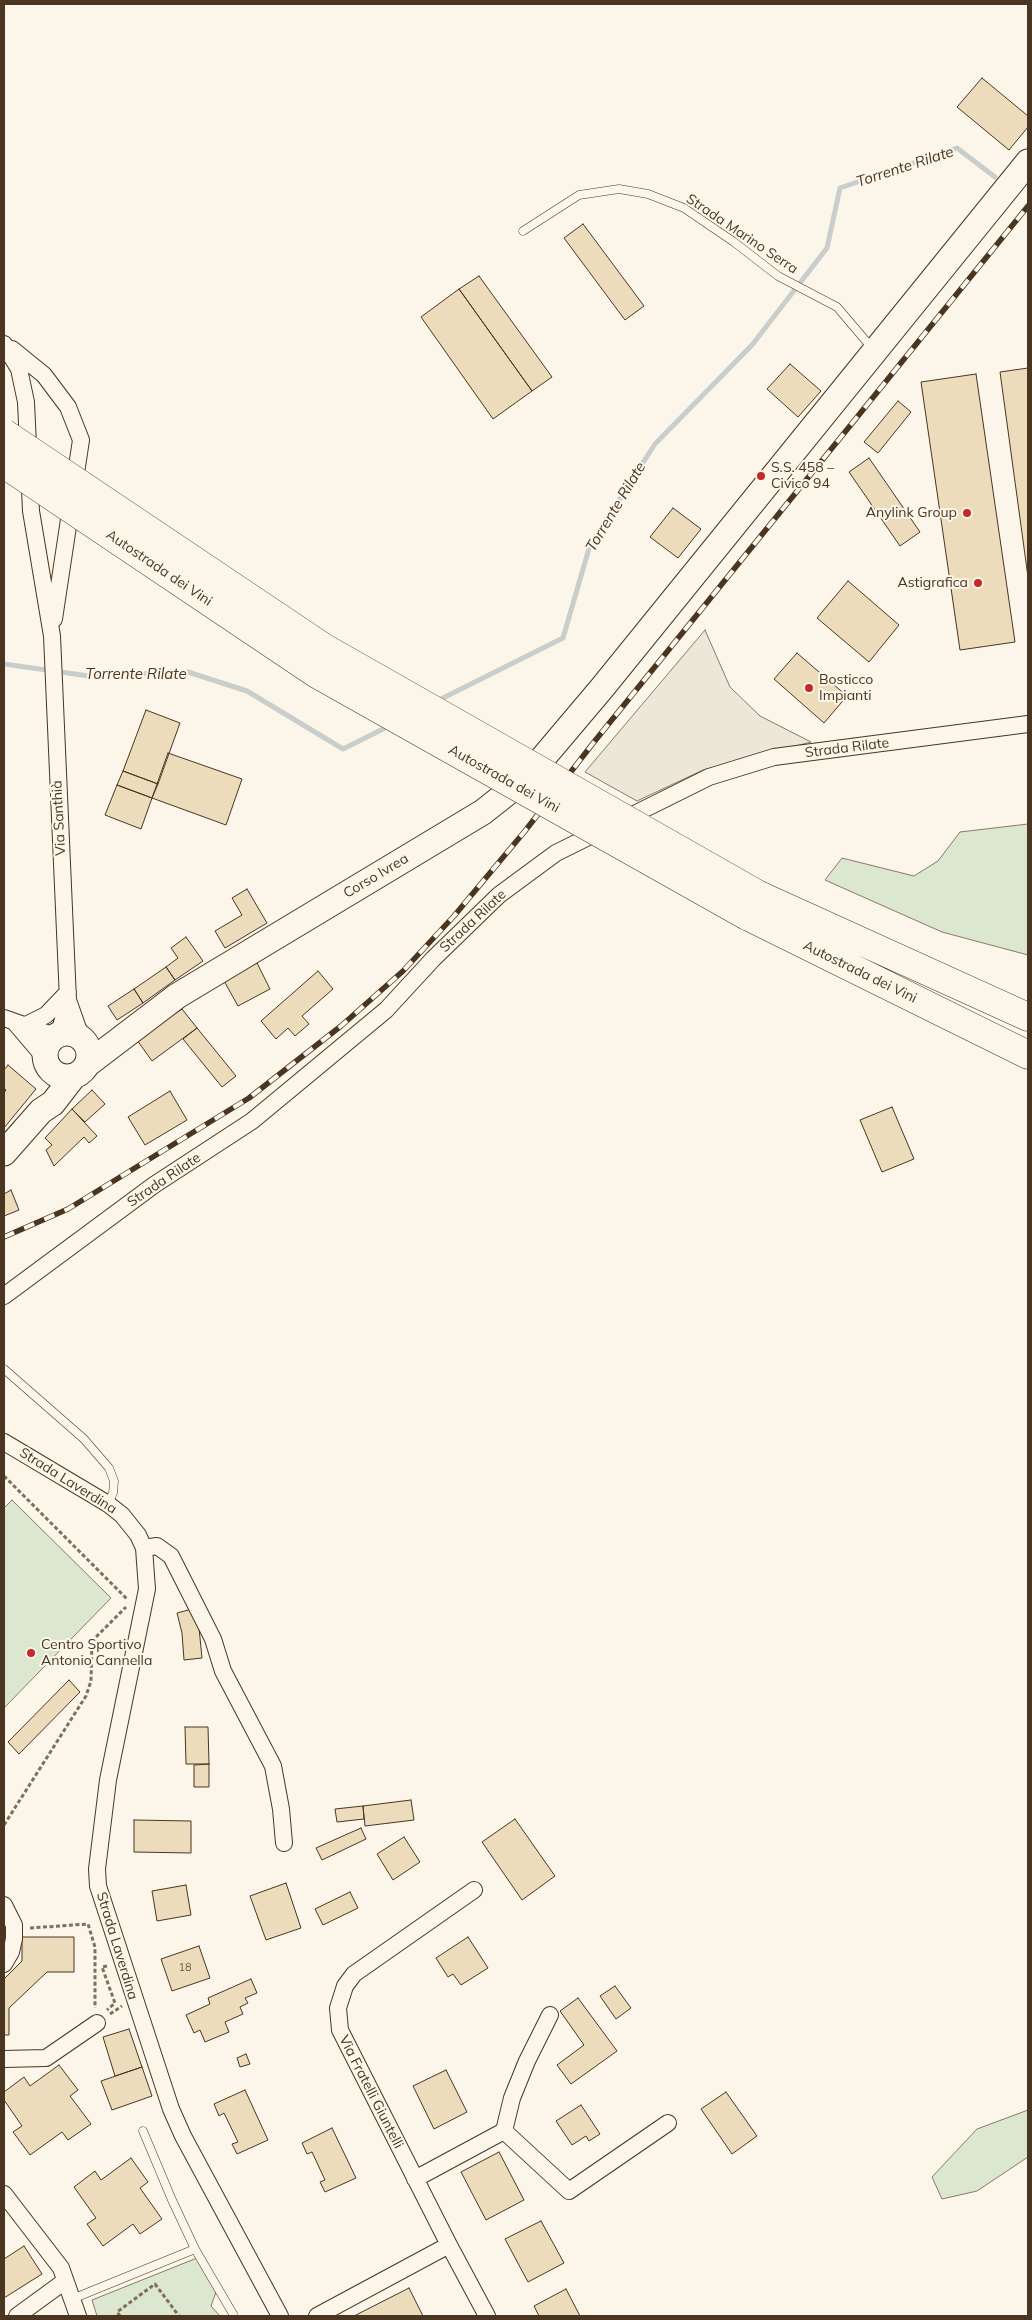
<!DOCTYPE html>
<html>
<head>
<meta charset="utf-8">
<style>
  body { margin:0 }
  #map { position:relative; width:1032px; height:2320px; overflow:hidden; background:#fbf6e9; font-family:Mulish,sans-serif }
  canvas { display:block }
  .frame { position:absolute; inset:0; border:5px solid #4a3520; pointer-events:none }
</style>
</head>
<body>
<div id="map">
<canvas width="1032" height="2320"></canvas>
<div class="frame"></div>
</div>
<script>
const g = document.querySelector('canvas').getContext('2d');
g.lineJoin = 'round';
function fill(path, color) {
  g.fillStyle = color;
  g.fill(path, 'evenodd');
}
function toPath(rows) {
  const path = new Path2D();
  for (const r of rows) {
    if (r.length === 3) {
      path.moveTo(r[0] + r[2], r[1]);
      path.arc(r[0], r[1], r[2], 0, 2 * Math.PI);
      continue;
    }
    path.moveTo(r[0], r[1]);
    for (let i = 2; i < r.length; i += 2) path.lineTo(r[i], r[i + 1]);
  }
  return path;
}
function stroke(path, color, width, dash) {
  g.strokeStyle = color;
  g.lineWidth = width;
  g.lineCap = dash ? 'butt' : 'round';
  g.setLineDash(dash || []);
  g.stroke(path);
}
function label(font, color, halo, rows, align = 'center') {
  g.font = font + ' Mulish,sans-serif';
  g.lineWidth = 4;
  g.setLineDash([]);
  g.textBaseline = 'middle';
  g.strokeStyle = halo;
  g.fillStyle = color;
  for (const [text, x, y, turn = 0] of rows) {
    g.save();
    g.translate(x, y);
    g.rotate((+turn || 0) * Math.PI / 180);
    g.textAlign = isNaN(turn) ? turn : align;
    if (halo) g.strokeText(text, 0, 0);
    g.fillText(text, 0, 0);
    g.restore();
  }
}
const green = toPath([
  [1028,824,1028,955,942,932,825,880,842,858,914,876,938,861,960,832,1028,824],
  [12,1500,111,1598,4,1708,4,1508,12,1500],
  [1028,2110,1028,2157,977,2191,942,2199,932,2177,977,2129,1028,2110],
  [197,2258,216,2292,211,2306,220,2316,97,2316,92,2300,197,2258]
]);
const parking = toPath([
  [705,630,730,687,760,716,811,742,703,770,637,801,585,772,705,630]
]);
const stream = toPath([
  [4,664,89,676,188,672,247,691,343,749,389,726],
  [437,701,563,638,590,545,655,444,752,345,827,248,840,188,957,148,995,177]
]);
const building = toPath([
  [982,78,1028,116,1028,127,1009,150,957,107,982,78],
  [583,224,644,306,625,320,564,238,583,224],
  [479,276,552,377,532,391,459,289,479,276],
  [459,289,532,391,493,419,421,317,459,289],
  [790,364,821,391,798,417,767,389,790,364],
  [1028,368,1028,577,1000,372,1028,368],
  [976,374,1015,642,960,650,921,382,976,374],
  [898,401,911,412,878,453,864,442,898,401],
  [869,458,920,532,900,546,849,472,869,458],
  [673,508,701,529,678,558,650,537,673,508],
  [848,581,899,625,869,662,817,618,848,581],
  [797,653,847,696,824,723,774,679,797,653],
  [146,710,180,723,158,784,123,771,146,710],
  [168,753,242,779,226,825,152,798,168,753],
  [123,771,158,784,152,798,117,785,123,771],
  [117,785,152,798,141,829,105,815,117,785],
  [247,889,267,923,225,948,215,931,242,915,232,898,247,889],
  [186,937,203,961,175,980,166,967,178,958,171,948,186,937],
  [257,963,270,989,238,1006,224,981,257,963],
  [166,967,175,980,143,1003,134,989,166,967],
  [318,971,333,989,302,1016,309,1024,295,1036,288,1028,276,1039,261,1021,318,971],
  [134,989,143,1003,117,1020,108,1006,134,989],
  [182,1009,197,1028,152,1061,137,1040,182,1009],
  [197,1028,236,1076,222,1087,183,1039,197,1028],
  [8,1065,36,1089,4,1128,4,1093,6,1090,4,1088,4,1070,8,1065],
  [92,1090,105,1104,85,1122,72,1109,92,1090],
  [170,1091,187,1120,145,1145,128,1117,170,1091],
  [892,1107,914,1159,882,1172,860,1120,892,1107],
  [72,1109,97,1136,89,1143,84,1137,54,1166,46,1150,52,1145,45,1138,72,1109],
  [11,1190,19,1210,4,1216,4,1194,11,1190],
  [192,1609,199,1628,202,1658,184,1660,182,1633,177,1613,192,1609],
  [69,1680,80,1692,19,1754,8,1742,69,1680],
  [185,1727,208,1727,209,1764,186,1764,185,1727],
  [209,1764,209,1787,194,1787,194,1765,209,1764],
  [411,1800,414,1820,365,1826,363,1806,411,1800],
  [363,1806,364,1819,337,1822,335,1809,363,1806],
  [515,1819,555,1876,522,1900,482,1842,515,1819],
  [134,1820,191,1821,191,1853,134,1852,134,1820],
  [361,1828,366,1839,322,1860,316,1848,361,1828],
  [404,1837,420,1862,393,1880,377,1854,404,1837],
  [286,1883,301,1928,266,1940,250,1896,286,1883],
  [186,1885,191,1915,157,1921,152,1891,186,1885],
  [350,1892,358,1908,323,1925,315,1909,350,1892],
  [22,1937,74,1937,74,1972,47,1972,9,2008,9,2035,4,2035,4,1979,22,1961,22,1937],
  [468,1937,488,1968,461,1985,453,1974,448,1977,436,1958,468,1937],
  [199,1946,210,1978,172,1991,161,1959,199,1946],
  [251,1979,257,1993,245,1998,248,2003,240,2007,243,2014,225,2022,229,2032,205,2042,200,2030,194,2033,186,2015,210,2004,208,1998,251,1979],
  [615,1986,631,2008,616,2019,600,1996,615,1986],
  [578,1998,617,2051,571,2084,557,2065,584,2045,560,2011,578,1998],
  [129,2029,142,2067,115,2076,103,2037,129,2029],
  [246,2054,250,2064,240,2067,237,2058,246,2054],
  [59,2065,78,2090,70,2096,91,2124,68,2140,62,2132,30,2155,13,2132,22,2126,4,2100,4,2092,24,2077,30,2086,59,2065],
  [142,2067,152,2096,112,2110,101,2081,142,2067],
  [446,2070,467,2112,434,2129,413,2086,446,2070],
  [245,2090,268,2140,237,2154,232,2144,238,2142,224,2113,219,2116,214,2104,245,2090],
  [726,2092,757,2136,732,2154,701,2109,726,2092],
  [581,2105,600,2134,589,2141,586,2136,572,2145,556,2121,581,2105],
  [332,2128,356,2178,325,2192,320,2182,325,2180,312,2152,307,2154,302,2143,332,2128],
  [499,2152,524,2200,486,2220,461,2172,499,2152],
  [131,2158,148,2182,140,2188,162,2219,140,2234,133,2224,103,2246,87,2224,96,2218,74,2187,95,2171,101,2180,131,2158],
  [541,2221,564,2263,528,2282,505,2239,541,2221],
  [24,2246,42,2274,4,2298,4,2259,24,2246],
  [409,2288,423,2316,354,2316,409,2288],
  [566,2289,580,2316,539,2316,534,2306,566,2289]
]);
const path = toPath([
  [4,1476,128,1600],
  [4,1825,86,1696,91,1681,92,1641,126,1607],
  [30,1928,88,1924,95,1947,95,2008],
  [107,1966,102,1967,115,2003,107,2010],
  [110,2014,122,2006],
  [120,2316,117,2312,155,2284,179,2316]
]);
const service = toPath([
  [523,231,579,195,619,189,648,194,684,208,734,242,778,276,837,307,872,348],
  [4,1369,84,1439,109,1468,114,1481,113,1493,108,1504],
  [143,2131,172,2200,195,2249,233,2314],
  [72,2299,195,2249]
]);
const minor = toPath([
  [4,344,19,369,26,402,31,511,52,636,68,1000,81,1037],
  [12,349,44,375,68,407,81,440,54,619],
  [4,1018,55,1036],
  [16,1024,45,1058],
  [24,1026,46,1015,68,992],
  [59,1034,68,1000],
  [4,1296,154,1185,252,1121,386,1010,433,959,499,895,556,853,709,777,774,757,1028,724],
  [4,1442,108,1504,122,1515,138,1535,144,1548,147,1589,108,1780,97,1869,98,1886,171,2109,183,2136,280,2316],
  [144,1548,157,1546,171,1556,213,1639,223,1671,273,1766,281,1809,284,1843],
  [4,1905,14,1925,14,1939,11,1952,4,1964],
  [4,2059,46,2058,97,2023],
  [504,2131,569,2191,668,2123],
  [415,2179,504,2131,512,2098,527,2061,550,2015],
  [4,2194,61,2268,78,2316],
  [449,2245,487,2316],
  [17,2316,65,2281],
  [317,2316,449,2245,340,2030,338,2008,345,1986,354,1974,474,1890]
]);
const primary = toPath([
  [67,1055,22],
  [89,1063,177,996,483,812,526,778,602,688,1028,162],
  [4,1153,41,1111,53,1103,73,1077]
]);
const motorway = toPath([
  [759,895,1028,1017],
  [747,916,1028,1055]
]);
const rail = toPath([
  [4,1237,68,1209,249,1098,341,1026,403,971,454,916,525,831,594,742,1028,206]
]);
const motorwayBridge = toPath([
  [4,433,323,647,759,895],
  [4,464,315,673,747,916]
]);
const markers = [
  [761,476,5,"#c62828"],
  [967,513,5,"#c62828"],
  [978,583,5,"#c62828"],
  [809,688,5,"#c62828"],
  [31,1653,5,"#c62828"]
];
const numberNames = [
  ["18",185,1968]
];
const streetNames = [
  ["Strada Marino Serra",742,234,34],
  ["Autostrada dei Vini",159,568,34],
  ["Strada Rilate",847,748,-7],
  ["Autostrada dei Vini",504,779,29],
  ["Via Santhià",59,818,-93],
  ["Corso Ivrea",376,876,-31],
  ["Strada Rilate",473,921,-43],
  ["Autostrada dei Vini",860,972,26],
  ["Strada Rilate",164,1180,-34],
  ["Strada Laverdina",68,1481,32],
  ["Strada Laverdina",117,1946,73],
  ["Via Fratelli Giuntelli",371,2092,63]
];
const poiNames = [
  ["S.S. 458 –",771,468],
  ["Civico 94",771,484],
  ["Anylink Group",957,513,"right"],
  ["Astigrafica",968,583,"right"],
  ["Bosticco",819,680],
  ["Impianti",819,696],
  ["Centro Sportivo",41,1645],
  ["Antonio Cannella",41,1661]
];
const waterNames = [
  ["Torrente Rilate",905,167,-18],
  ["Torrente Rilate",616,507,-59],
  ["Torrente Rilate",136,674]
];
fill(green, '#dce7d0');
stroke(green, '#887966', 1);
fill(parking, '#ede7d9');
stroke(parking, '#887966', 1);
stroke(stream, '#c9cecd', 5);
fill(building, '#ecdcbc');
stroke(building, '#4a3520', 1);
stroke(service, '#4a3520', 9);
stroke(minor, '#4a3520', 18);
stroke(primary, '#4a3520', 27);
stroke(motorway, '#4a3520', 29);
stroke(path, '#7f6f5c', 3, [4, 2.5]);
stroke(service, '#fbf6e9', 8);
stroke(minor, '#fbf6e9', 16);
stroke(primary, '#fbf6e9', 25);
stroke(motorway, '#fbf6e9', 28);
stroke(rail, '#4a3520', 5.5);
stroke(rail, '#fbf6e9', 4, [11]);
stroke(motorwayBridge, '#4a3520', 29, []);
stroke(motorwayBridge, '#fbf6e9', 28);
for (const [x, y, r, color] of markers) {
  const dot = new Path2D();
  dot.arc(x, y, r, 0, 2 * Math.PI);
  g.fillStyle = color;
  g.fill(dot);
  stroke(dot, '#fbf6e9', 2);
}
label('11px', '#725f47', null, numberNames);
label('14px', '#4a3520', '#fbf6e9', streetNames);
label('14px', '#4a3520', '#fbf6e9', poiNames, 'left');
label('italic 15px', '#4a3520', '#fbf6e9', waterNames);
</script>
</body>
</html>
